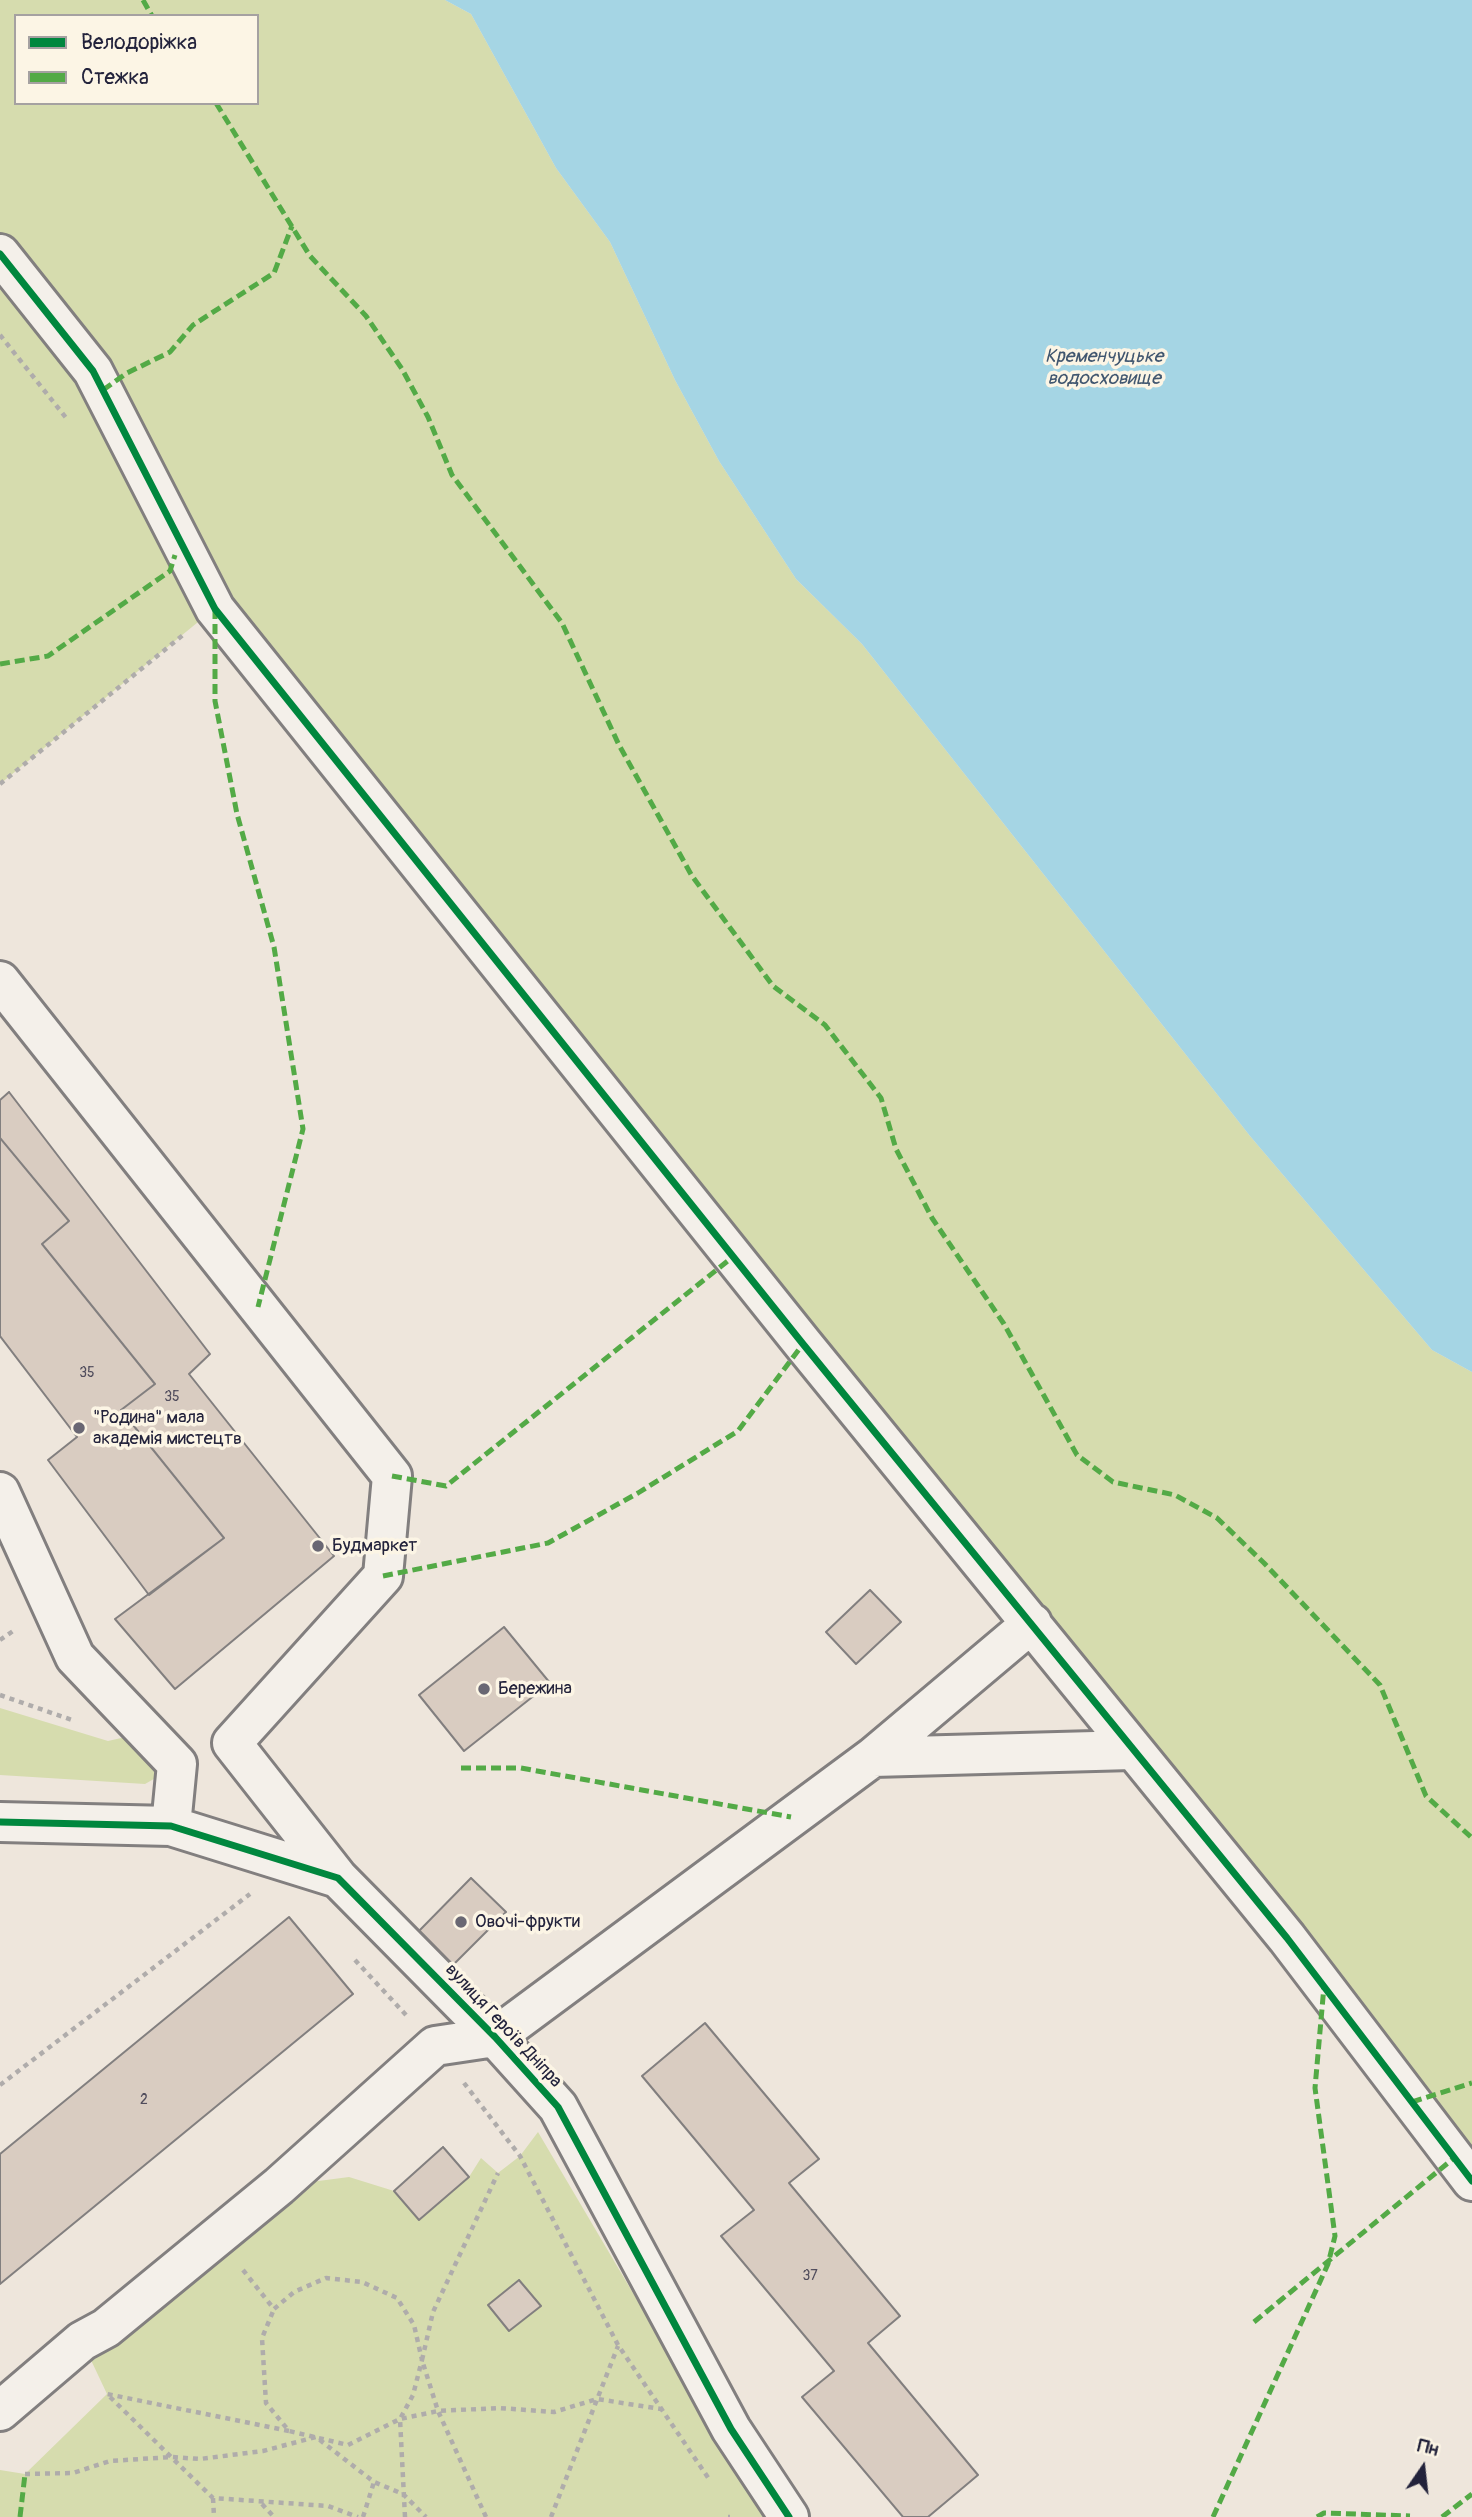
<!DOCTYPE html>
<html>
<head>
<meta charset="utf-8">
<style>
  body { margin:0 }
  #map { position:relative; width:1472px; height:2517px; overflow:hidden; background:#eee6dc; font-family:Pangolin,sans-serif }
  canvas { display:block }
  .legend { position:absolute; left:14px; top:14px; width:245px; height:91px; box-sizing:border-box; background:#fcf5e5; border:2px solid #a5a1a1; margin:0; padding:9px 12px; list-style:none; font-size:21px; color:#22223b }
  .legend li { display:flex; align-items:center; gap:14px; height:35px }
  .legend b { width:35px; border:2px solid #a5a1a1 }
  .north { position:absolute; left:1388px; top:2433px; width:70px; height:70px; -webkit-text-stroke:5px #fcf5e5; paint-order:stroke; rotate:14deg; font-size:19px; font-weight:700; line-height:28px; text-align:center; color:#22223b }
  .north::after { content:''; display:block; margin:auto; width:24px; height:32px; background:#22223b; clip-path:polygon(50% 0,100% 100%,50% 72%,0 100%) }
</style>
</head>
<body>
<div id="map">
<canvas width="1472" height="2517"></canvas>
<ul class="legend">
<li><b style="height:9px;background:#00873e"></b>Велодоріжка</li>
<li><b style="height:9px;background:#53aa46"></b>Стежка</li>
</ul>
<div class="north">Пн</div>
</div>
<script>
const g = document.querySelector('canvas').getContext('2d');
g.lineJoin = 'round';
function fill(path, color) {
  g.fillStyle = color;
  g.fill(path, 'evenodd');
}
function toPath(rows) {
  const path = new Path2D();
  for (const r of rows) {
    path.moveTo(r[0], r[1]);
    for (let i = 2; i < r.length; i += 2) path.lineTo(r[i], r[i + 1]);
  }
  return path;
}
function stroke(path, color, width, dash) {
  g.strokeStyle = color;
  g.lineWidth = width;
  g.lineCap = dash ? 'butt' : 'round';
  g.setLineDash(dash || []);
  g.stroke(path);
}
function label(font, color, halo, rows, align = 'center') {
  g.font = font + ' Pangolin,sans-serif';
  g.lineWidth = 7;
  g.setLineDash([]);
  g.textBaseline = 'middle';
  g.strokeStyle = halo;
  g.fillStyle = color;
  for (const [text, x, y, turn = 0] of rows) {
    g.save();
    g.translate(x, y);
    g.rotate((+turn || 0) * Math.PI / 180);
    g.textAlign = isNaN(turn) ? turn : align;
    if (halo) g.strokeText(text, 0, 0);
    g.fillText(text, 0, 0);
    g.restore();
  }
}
const green = toPath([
  [0,0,445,0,471,14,556,168,610,242,675,380,719,461,796,579,862,644,1250,1136,1432,1350,1472,1372,1472,2181,214,609,0,784],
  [16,16,257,16,257,103,16,103],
  [0,1708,108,1741,130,1736,166,1772,145,1784,0,1775],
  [538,2132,765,2517,0,2517,0,2470,25,2474,107,2394,90,2358,303,2183,349,2177,394,2191,420,2220,469,2177,481,2158,498,2173,520,2156]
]);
const water = toPath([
  [445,0,1472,0,1472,1372,1432,1350,1250,1136,862,644,796,579,719,461,675,380,610,242,556,168,471,14]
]);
const building = toPath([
  [9,1092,210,1354,189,1374,334,1556,175,1689,115,1619,224,1538,121,1410,155,1384,42,1244,69,1221,0,1138,0,1100,9,1092],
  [0,1138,69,1221,42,1244,155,1384,121,1410,224,1538,149,1595,48,1460,77,1437,0,1336,0,1138],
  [870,1590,901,1622,856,1664,826,1632,870,1590],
  [504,1627,550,1683,464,1751,419,1695,504,1627],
  [471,1878,506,1912,451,1967,417,1933,471,1878],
  [289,1917,353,1994,0,2284,0,2154,289,1917],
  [705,2023,819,2159,789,2183,900,2316,868,2343,978,2475,928,2517,903,2517,802,2397,834,2371,721,2236,754,2210,642,2076,705,2023],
  [443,2147,469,2177,419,2220,394,2191,443,2147],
  [519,2280,541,2306,509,2331,488,2305,519,2280]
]);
const path = toPath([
  [0,335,67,419],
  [0,784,183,635],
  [0,1640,16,1629],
  [0,1695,75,1721],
  [355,1960,406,2015],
  [464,2083,520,2156,618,2345,709,2479],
  [0,2085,250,1894],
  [243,2270,274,2309,294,2292,326,2278,362,2282,397,2298,414,2325,422,2360,413,2395,400,2419,348,2445,289,2431,266,2403,262,2338,274,2309],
  [289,2431,107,2394,213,2498,328,2506,358,2517],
  [25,2474,73,2473,110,2461,172,2457,200,2459,263,2451,316,2437,374,2482,403,2494,426,2517],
  [213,2498,214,2517],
  [262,2504,274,2517],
  [363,2517,374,2482],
  [405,2517,400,2419,438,2411,499,2408,554,2412,597,2399,661,2409],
  [486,2517,438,2411,422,2360,433,2312,498,2173],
  [551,2517,618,2346],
  [728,2517,730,2517]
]);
const minor = toPath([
  [0,254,93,371,215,609,803,1344,1287,1938,1472,2181],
  [0,981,392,1476,383,1576,232,1743,338,1878],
  [0,1492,75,1657,177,1764,171,1826],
  [873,1757,1132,1750],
  [0,1822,171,1826,338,1878,495,2037,558,2107,731,2429,789,2517],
  [0,2411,82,2341,106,2328,279,2186,435,2046,495,2037,873,1757,1032,1623]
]);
const quiet = toPath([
  [143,0,152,16],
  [216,103,310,256,366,316,402,369,428,417,452,475,562,623,619,745,692,876,773,986,825,1025,881,1098,896,1149,932,1218,1004,1324,1077,1455,1113,1482,1175,1495,1217,1518,1264,1563,1380,1685,1426,1796,1472,1838],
  [103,390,127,373,170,352,193,325,274,273,292,226],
  [215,609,215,701,237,814,274,947,303,1129,258,1307],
  [0,664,48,656,170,571,175,555],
  [392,1476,446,1486,734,1256],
  [383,1576,548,1543,638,1493,738,1431,803,1344],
  [461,1768,521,1768,791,1817],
  [1412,2102,1472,2083],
  [1254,2322,1454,2158],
  [20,2517,25,2474],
  [1213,2517,1328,2264,1335,2236,1315,2088,1324,1986],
  [1317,2517,1324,2513,1410,2516],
  [1442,2517,1472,2494]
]);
const cycleway = toPath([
  [0,254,93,371,215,609,803,1344,1287,1938,1472,2181],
  [0,1822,171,1826,338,1878,495,2037,558,2107,731,2429,789,2517]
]);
const markers = [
  [79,1428,7,"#696773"],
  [318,1546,7,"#696773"],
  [484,1689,7,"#696773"],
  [461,1922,7,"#696773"]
];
const numberNames = [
  ["35",87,1373],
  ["35",172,1397],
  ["2",144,2100],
  ["37",810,2276]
];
const poiNames = [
  ["\"Родина\" мала",93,1418],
  ["академія мистецтв",93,1439],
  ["Будмаркет",332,1546],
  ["Бережина",498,1689],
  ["Овочі-фрукти",475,1922]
];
const streetNames = [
  ["вулиця Героїв Дніпра",503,2026,47]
];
const waterNames = [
  ["Кременчуцьке",1104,357],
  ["водосховище",1104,379]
];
fill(green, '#d6dcae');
fill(water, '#a5d5e4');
fill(building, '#d9ccc1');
stroke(building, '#827f7f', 2);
stroke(minor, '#827f7f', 44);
stroke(path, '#afacab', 4.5, [5, 5]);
stroke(minor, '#f4f0ea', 38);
stroke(quiet, '#53aa46', 5, [10, 5]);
stroke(cycleway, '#00873e', 7);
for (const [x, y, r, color] of markers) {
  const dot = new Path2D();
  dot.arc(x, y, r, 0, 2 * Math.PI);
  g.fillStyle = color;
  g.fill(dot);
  stroke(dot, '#fcf5e5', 2.5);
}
label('14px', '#504c5c', null, numberNames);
label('18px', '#22223b', '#fcf5e5', poiNames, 'left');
label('18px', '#22223b', '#fcf5e5', streetNames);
label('italic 19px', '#40566f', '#fcf5e5', waterNames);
</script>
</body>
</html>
